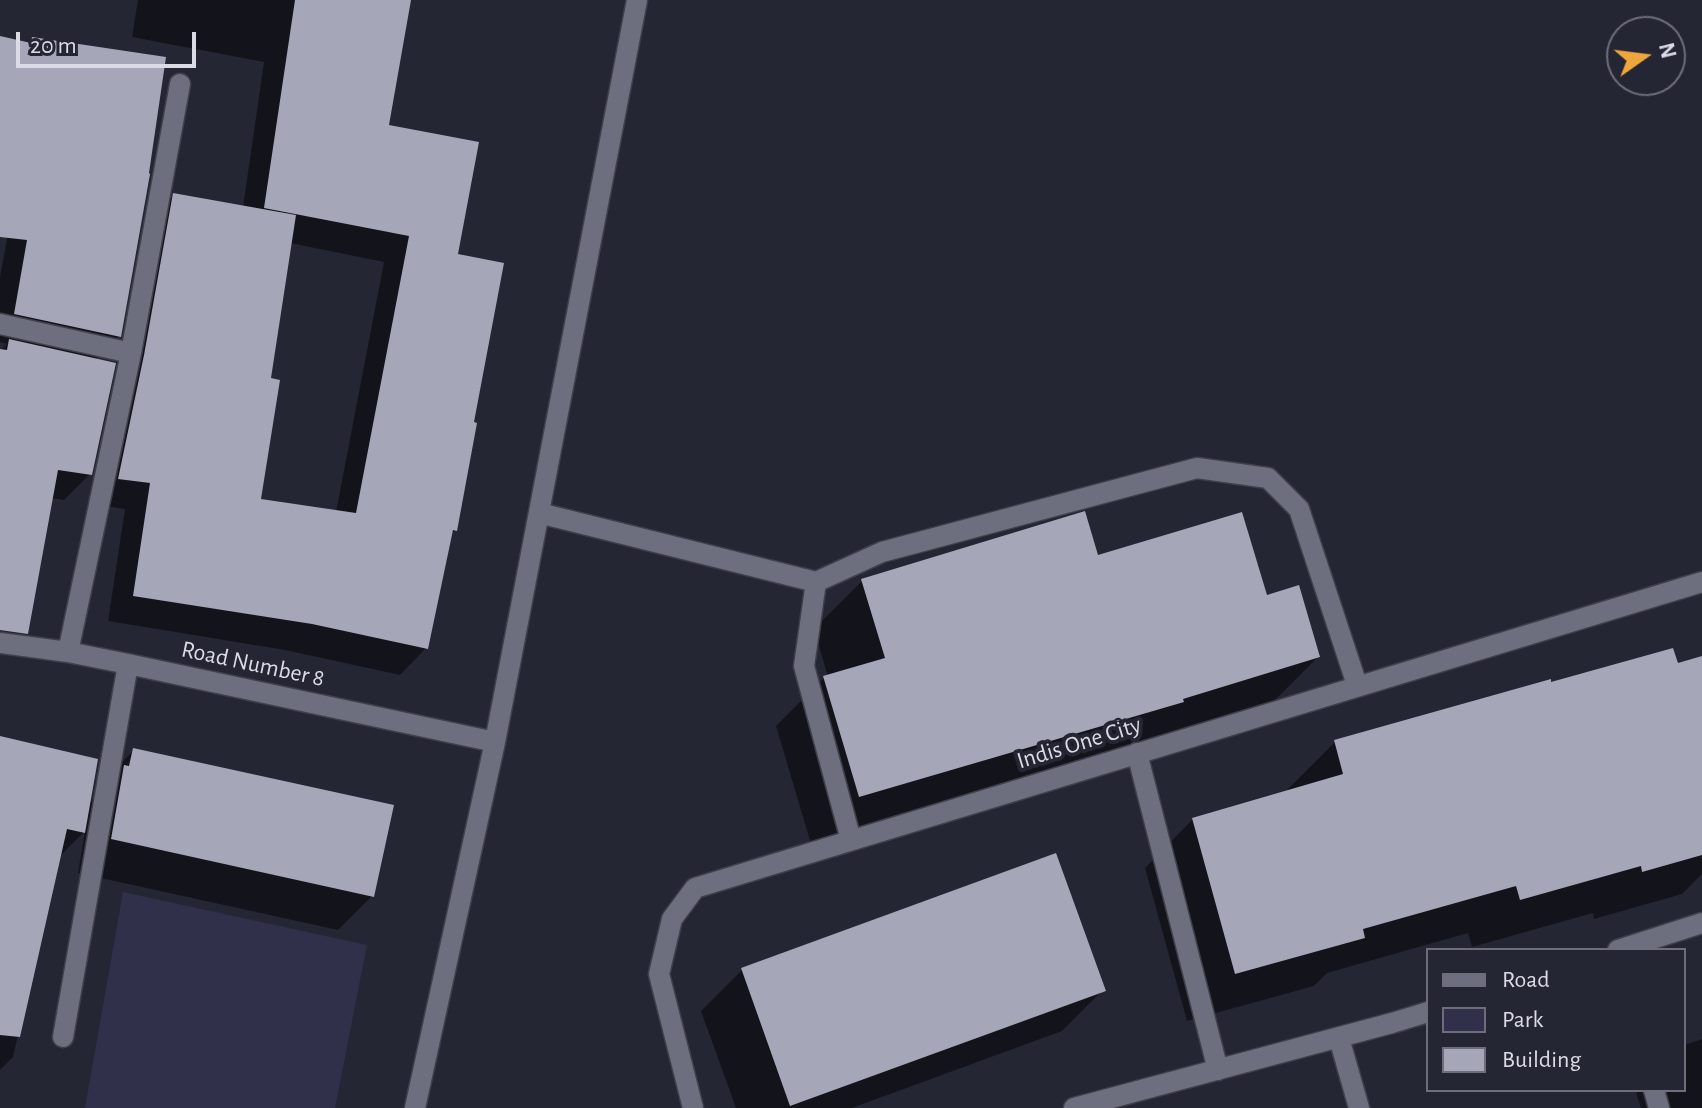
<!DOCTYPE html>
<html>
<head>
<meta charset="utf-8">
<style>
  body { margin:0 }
  #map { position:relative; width:1702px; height:1108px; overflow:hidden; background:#252633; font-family:"Alegreya Sans",sans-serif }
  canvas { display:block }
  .legend { position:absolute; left:1426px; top:948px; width:260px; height:144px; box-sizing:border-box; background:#252633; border:2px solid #6d6e7a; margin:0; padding:10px 14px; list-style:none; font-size:24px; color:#dadbe4 }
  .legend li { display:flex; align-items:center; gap:16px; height:40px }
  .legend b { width:40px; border:2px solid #6d6e7a }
  .north { position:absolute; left:1606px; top:16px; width:80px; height:80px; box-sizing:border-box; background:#252633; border:2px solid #6d6e7a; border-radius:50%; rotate:76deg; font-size:22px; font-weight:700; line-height:32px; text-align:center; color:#dadbe4 }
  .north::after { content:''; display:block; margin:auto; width:28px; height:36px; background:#eea73d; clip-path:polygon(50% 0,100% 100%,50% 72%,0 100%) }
  .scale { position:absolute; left:16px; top:32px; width:180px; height:36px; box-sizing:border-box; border:4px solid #dadbe4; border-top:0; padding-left:10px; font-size:24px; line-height:28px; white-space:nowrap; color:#dadbe4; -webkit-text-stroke:6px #252633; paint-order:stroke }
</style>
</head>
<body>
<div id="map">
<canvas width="1702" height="1108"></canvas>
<ul class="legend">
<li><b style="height:10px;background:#6d6e7e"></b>Road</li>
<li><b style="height:22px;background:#30304a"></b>Park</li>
<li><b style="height:22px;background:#a5a6b8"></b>Building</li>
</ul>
<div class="north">N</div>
<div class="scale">20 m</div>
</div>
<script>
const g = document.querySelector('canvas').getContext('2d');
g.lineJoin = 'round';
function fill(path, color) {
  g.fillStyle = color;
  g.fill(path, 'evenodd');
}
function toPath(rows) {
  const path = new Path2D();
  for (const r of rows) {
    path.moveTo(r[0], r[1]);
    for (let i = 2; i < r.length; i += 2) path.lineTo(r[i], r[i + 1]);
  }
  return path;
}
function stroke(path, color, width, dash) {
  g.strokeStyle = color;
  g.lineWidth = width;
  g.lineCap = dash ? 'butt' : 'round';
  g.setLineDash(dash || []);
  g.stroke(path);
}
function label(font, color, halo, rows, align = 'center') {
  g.font = font + ' "Alegreya Sans",sans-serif';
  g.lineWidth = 8;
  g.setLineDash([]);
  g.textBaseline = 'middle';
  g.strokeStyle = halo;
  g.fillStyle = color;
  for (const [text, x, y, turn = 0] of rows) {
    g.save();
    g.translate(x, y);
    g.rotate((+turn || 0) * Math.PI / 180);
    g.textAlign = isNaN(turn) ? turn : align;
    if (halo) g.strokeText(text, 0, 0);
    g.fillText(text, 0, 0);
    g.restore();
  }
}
const green = toPath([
  [123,892,367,945,335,1108,85,1108]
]);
const shadow = toPath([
  [138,0,409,0,387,126,456,256,472,424,455,530,451,534,426,648,400,675,285,650,108,621,125,509,93,504,148,221,174,195,243,207,264,62,132,37],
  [290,243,384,262,336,512,259,500,268,380],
  [0,38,27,44,32,39,119,336,95,360,90,474,64,500,51,498,0,629,0,351,7,344,0,342,0,277,17,185,0,181],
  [1097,557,1266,598,1318,657,1270,705,811,844,776,726,824,678,828,677,814,629,862,581],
  [1702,658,1702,874,1682,894,1594,919,1593,913,1472,947,1468,933,1327,973,1314,986,1187,1021,1145,868,1193,819,1287,792,1287,790,1335,742,1550,684,1676,665],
  [0,739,89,803,98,794,100,784,134,750,372,896,338,930,78,873,85,831,59,857,13,1057,0,1070],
  [1055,856,1103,990,1062,1031,852,1108,736,1108,701,1011,742,970],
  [1702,1039,1702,1108,1641,1108,1636,1093,1639,1090,1684,1090,1684,1045]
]);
const building = toPath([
  [295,0,411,0,389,125,479,142,458,254,504,263,474,422,477,423,457,531,453,530,428,649,312,624,133,596,150,483,118,479,144,355,173,193,296,215,271,378,280,380,261,499,356,513,409,236,264,208],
  [0,36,31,43,32,37,166,57,149,173,150,174,121,337,14,314,27,240,0,237],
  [9,339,116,363,92,475,58,470,28,634,0,630,0,349,7,350],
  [1085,511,1098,555,1242,512,1267,595,1299,585,1320,657,1183,699,1184,702,859,797,823,676,885,658,861,579],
  [1673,648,1678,663,1702,656,1702,855,1642,872,1641,866,1520,900,1516,886,1363,929,1365,938,1235,974,1192,818,1343,774,1334,740,1551,679,1551,682],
  [0,736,98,759,85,833,67,829,20,1037,0,1035],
  [133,748,394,805,374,897,111,839,124,765,129,766],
  [1056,853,1106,991,790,1106,741,968]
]);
const minor = toPath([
  [0,324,131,353],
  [539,513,816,582],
  [0,643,68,652,128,664,495,742],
  [68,652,131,353,180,84],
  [1137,753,1218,1070],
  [851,840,804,666,816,582,882,552,1197,468,1268,478,1299,509,1357,685],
  [1618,950,1702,923],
  [63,1037,128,664],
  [1339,1038,1359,1108],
  [1654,1090,1659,1108],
  [415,1108,495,742,637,0],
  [693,1108,659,974,672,919,695,888,1702,582],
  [1074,1108,1392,1023,1428,1012]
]);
const streetNames = [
  ["Road Number 8",253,664,12],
  ["Indis One City",1079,743,-17]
];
fill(green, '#30304a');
fill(shadow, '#0007');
fill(building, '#a5a6b8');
stroke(minor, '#40404b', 23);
stroke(minor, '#6d6e7e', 20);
label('24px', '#dadbe4', '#252633', streetNames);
</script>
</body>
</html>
